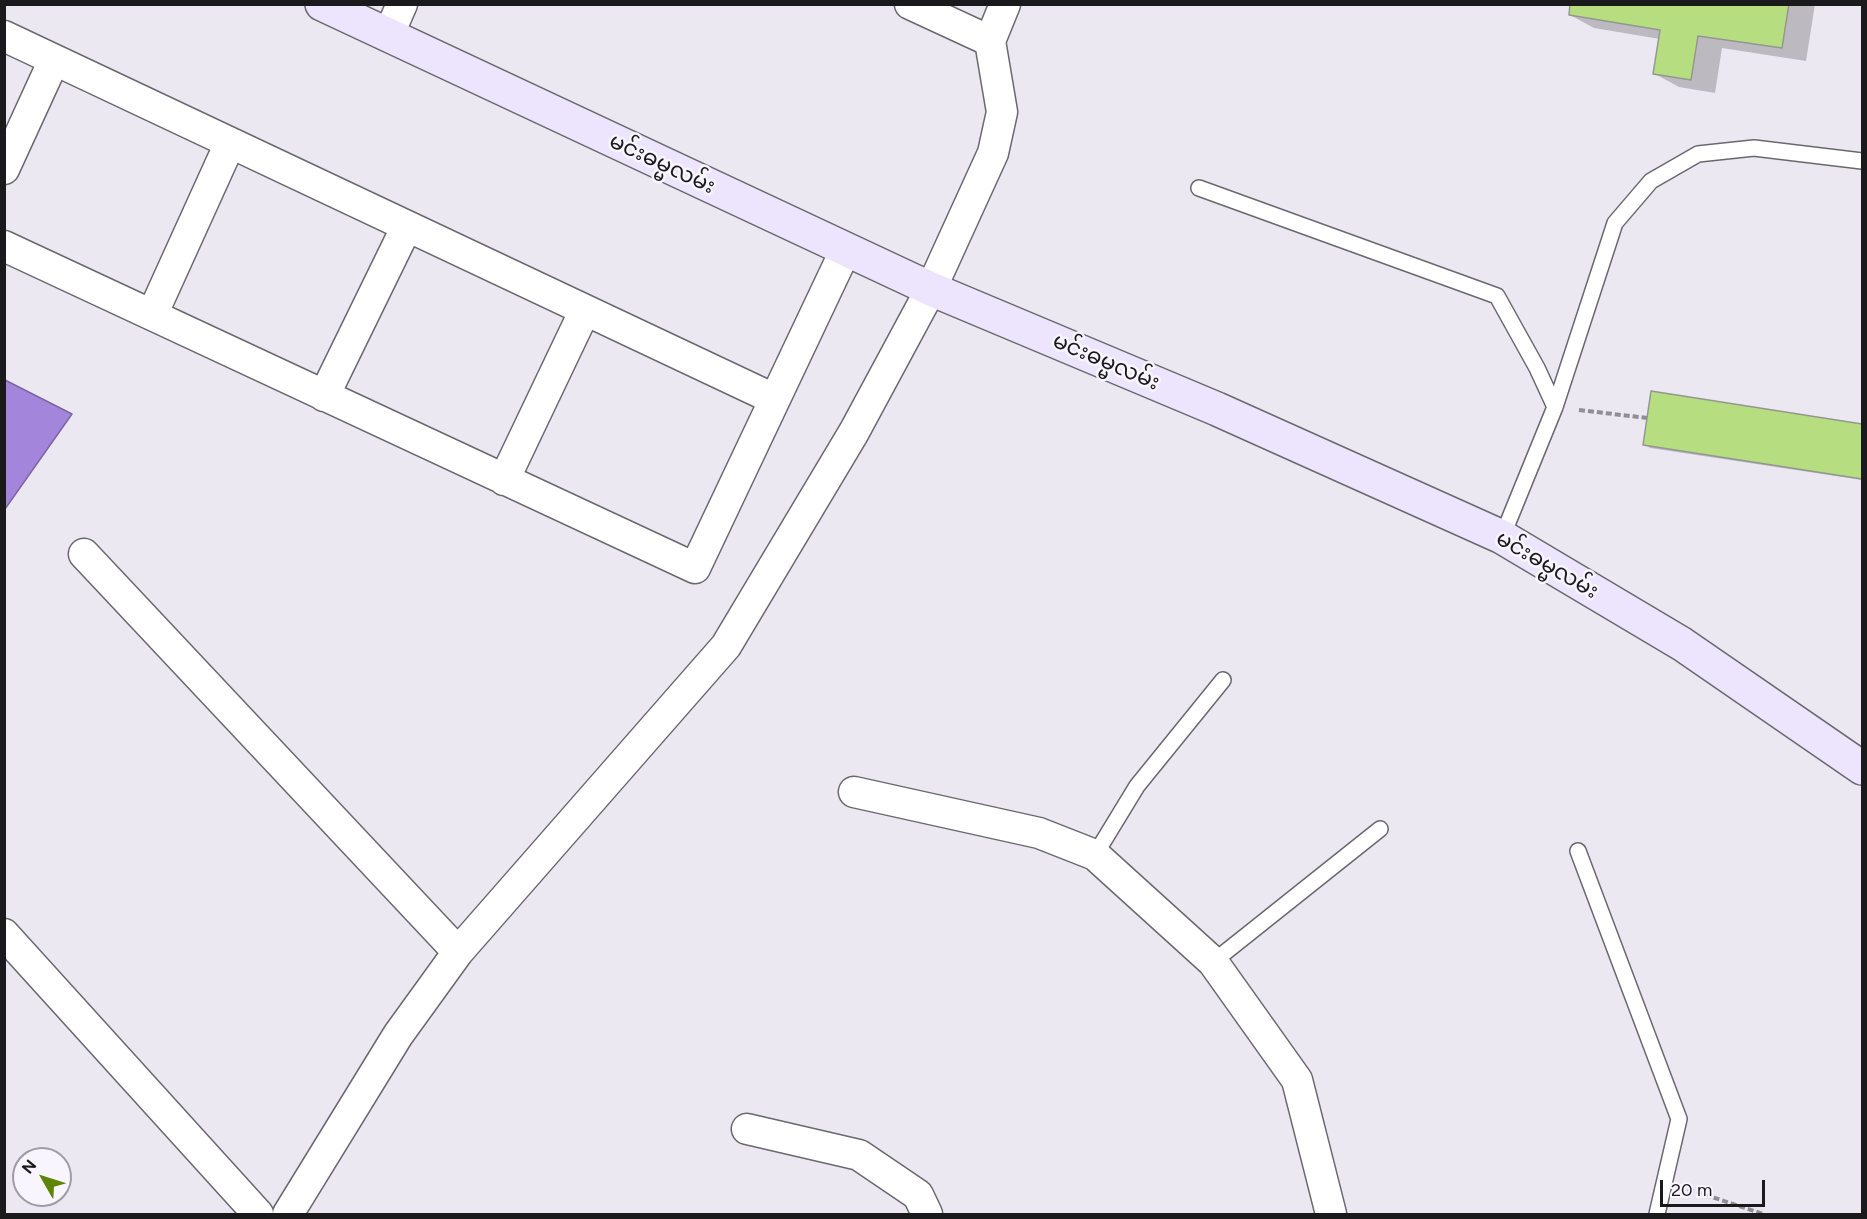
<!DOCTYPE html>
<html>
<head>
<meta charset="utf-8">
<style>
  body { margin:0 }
  #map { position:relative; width:1867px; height:1219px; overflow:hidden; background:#ebe8f1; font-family:Figtree,sans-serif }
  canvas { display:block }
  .frame { position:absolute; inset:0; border:6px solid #1a1a1d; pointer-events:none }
  .north { position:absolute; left:12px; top:1147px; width:60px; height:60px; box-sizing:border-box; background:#f8f5fe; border:2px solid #9f9da4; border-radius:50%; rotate:309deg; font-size:16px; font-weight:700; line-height:24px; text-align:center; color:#1a1a1d }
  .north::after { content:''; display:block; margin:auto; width:21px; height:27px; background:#5e8408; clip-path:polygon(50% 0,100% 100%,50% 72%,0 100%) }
  .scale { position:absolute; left:1660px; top:1180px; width:105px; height:27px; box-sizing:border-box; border:3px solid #1a1a1d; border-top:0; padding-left:8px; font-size:18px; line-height:21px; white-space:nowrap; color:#1a1a1d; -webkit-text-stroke:4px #f8f5fe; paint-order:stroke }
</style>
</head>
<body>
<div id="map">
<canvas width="1867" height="1219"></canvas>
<div class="frame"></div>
<div class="north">N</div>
<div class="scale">20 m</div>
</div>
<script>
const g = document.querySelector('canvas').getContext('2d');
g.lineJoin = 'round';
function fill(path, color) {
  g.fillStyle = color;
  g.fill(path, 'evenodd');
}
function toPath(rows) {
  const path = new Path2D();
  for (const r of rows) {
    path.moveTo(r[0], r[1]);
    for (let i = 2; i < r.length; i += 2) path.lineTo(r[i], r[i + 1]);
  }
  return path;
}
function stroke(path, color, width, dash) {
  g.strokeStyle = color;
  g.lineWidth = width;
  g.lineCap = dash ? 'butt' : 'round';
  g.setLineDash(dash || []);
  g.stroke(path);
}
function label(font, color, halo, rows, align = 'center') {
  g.font = font + ' Figtree,"Noto Sans Myanmar",sans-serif';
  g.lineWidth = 5;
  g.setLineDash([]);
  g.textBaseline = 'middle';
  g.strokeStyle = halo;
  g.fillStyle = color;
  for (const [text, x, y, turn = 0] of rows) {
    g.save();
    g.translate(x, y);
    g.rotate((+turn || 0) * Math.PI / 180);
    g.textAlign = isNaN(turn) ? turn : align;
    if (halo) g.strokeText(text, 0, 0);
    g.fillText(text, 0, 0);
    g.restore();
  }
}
const water = toPath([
  [5,380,72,414,5,509,5,380]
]);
const shadow = toPath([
  [1572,4,1815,4,1806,61,1722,48,1715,93,1679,87,1655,74,1660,39,1594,28,1570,15],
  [1652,393,1862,425,1862,480,1650,448,1644,444]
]);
const building = toPath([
  [1570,4,1789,4,1782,48,1698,36,1691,80,1653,74,1660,30,1569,15,1570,4],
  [1651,391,1862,424,1862,479,1643,445,1651,391]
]);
const path = toPath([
  [1579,410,1647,418],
  [1688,1189,1763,1214]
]);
const lane = toPath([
  [1199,188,1497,296,1537,368,1555,407],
  [1502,537,1555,407,1615,223,1651,181,1698,154,1754,148,1862,161],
  [1578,851,1679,1119,1657,1214],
  [1095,855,1137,786,1223,680],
  [1213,962,1380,829]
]);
const street = toPath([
  [4,36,774,399],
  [388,36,402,4],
  [990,41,1005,4],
  [4,169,54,60],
  [4,246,695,568,846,249],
  [152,315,230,143],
  [324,396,407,226],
  [504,480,585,310],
  [84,554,458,952],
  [854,792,1039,833,1095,855,1213,962,1297,1080,1331,1214],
  [4,934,258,1214],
  [747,1129,859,1155,918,1195,927,1214],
  [288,1214,398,1035,458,952,726,646,854,432,931,289,993,153,1002,112,990,41,910,4]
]);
const secondary = toPath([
  [322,4,931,289,1217,409,1502,537,1682,644,1862,768]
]);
const streetNames = [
  ["မင်းဓမ္မလမ်း",662,164,25],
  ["မင်းဓမ္မလမ်း",1106,362,23],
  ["မင်းဓမ္မလမ်း",1547,565,30]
];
fill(water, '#a485dc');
stroke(water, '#7b65a3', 1.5);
fill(shadow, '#0003');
fill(building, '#b6de80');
stroke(building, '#94978f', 1.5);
stroke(lane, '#6a686f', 18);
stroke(street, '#6a686f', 33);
stroke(secondary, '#6a686f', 36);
stroke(path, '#908e94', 4, [6, 3]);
stroke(lane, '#fff', 15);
stroke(street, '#fff', 30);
stroke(secondary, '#ede4fd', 33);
label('22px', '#1a1a1d', '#f8f5fe', streetNames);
</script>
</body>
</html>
